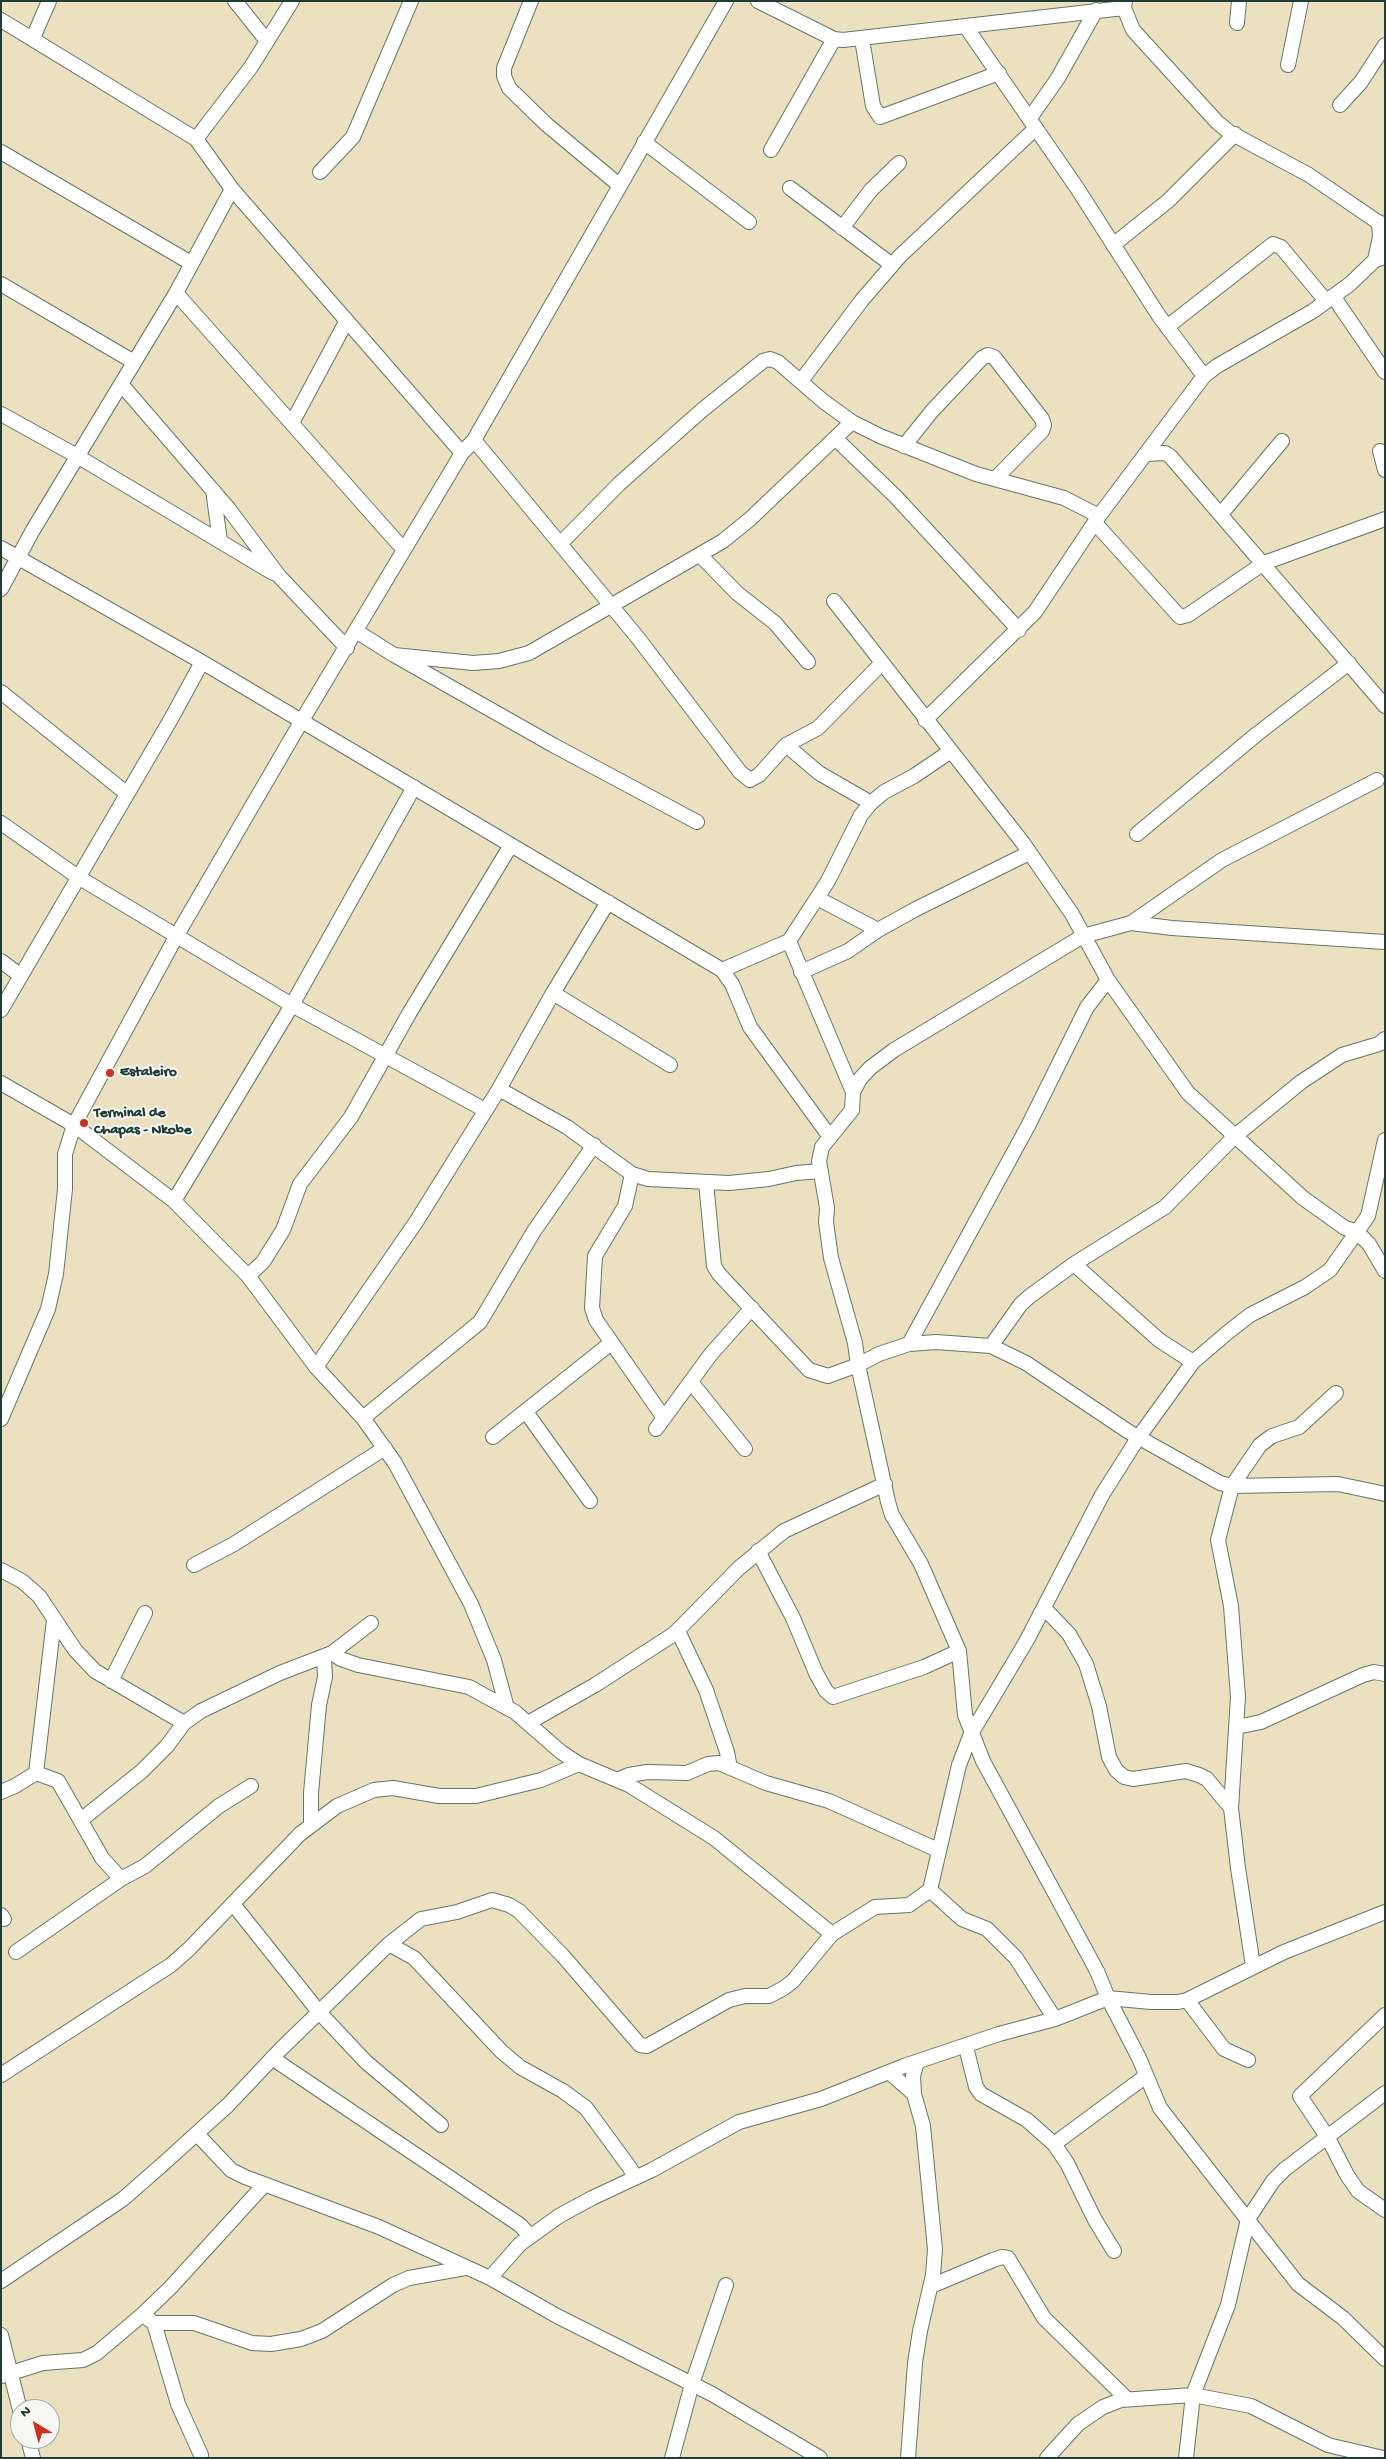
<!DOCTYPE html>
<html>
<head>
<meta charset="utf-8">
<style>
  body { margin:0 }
  #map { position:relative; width:1386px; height:2459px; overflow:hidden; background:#ebe1c0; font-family:"Gochi Hand",sans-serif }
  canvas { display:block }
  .frame { position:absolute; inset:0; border:2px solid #1f3d34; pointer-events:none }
  .north { position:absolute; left:10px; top:2399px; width:50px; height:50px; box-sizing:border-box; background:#f6f6f2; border:1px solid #a0aca6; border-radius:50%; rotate:323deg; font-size:14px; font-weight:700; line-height:20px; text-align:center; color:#1f3d34 }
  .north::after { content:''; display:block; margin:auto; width:18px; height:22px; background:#c8321e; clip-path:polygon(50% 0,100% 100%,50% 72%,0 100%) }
</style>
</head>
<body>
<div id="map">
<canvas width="1386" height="2459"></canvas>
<div class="frame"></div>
<div class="north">N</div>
</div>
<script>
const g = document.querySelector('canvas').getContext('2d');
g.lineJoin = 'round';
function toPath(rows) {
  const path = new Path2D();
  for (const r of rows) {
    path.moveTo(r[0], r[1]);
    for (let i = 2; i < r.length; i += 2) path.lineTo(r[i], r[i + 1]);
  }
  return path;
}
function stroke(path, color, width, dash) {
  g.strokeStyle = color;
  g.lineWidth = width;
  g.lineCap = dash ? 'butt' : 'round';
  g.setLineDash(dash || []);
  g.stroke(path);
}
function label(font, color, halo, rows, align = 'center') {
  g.font = font + ' "Gochi Hand",sans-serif';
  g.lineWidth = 4;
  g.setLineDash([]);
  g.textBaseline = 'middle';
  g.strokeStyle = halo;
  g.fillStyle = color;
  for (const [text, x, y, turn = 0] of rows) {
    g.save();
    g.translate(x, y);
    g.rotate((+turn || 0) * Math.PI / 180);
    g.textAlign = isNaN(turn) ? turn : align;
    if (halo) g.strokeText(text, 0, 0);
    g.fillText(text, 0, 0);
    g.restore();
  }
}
const minor = toPath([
  [235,1,267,41],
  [531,1,504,68,504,76,509,88,546,124,619,185],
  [758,1,834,39,843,40,1124,8],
  [1125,1,1124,8,1133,30,1217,122,1229,132,1309,175,1385,227],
  [1,20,196,139,232,189],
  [1237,23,1239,1],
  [966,27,1077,188,1159,316,1204,376],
  [33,38,49,1],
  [862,39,873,106,880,117,999,73],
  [1288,65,1301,1],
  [1340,105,1361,82,1385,45],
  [1030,118,1058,78,1096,10],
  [196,139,251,67,292,1],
  [644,142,749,222],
  [771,150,834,39],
  [1,152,191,263],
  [320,172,353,137,411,1],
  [790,188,892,265],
  [842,228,871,190,899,163],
  [1113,245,1168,201,1235,134],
  [1375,260,1380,237,1379,222],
  [1,284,134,362],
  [176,293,404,550],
  [1333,296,1385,372],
  [1167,327,1273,244,1281,247,1326,301],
  [801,381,862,300,900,256,1036,128],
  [121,384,228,508,279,576,347,648],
  [1,414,77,456,273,573],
  [292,423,346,322],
  [836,439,896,497,1019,630],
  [474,440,638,638,740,772,750,780,759,775,786,745,818,728,882,663],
  [904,446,932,411,982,358,988,355,994,357,1042,419,1044,425,1042,431,995,479],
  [1380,451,1385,470],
  [1147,454,1165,453,1170,456,1385,706],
  [213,490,220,541],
  [1221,514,1282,441],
  [1095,523,1180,617,1188,615,1264,563,1385,519],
  [560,544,619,484,701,411,763,361,770,359,778,362,823,401,852,422,880,436,976,474,1064,498,1099,516],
  [1,548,202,662,722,970,732,984,750,1027,830,1137],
  [700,555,737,593,775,623,808,662],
  [1,589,33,530,176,293,232,189,462,453],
  [834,601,1023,843,1072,914,1108,980,1188,1093,1303,1198,1345,1228,1356,1231,1369,1244,1385,1271],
  [356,631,394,655,553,745,697,822],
  [394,655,473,663,499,661,529,653,723,541,750,519,852,422],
  [1,692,126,793],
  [925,720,1035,612,1099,516,1204,376,1217,366,1313,311,1350,284,1375,260,1385,257],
  [786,745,819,773,871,803],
  [1,823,78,877,292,1005,485,1110],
  [1137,834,1257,734,1349,663],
  [817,898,878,930],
  [1131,923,1222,860,1377,780],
  [789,941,853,1092],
  [1385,942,1172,928,1131,923,1083,936,894,1050,870,1068,860,1079,853,1092,852,1110,822,1147,819,1161,827,1208,826,1222,831,1258,855,1343,858,1365,888,1502,892,1515,921,1564,959,1651,965,1715,983,1761,1097,1971,1108,1998,1139,2058,1160,2108,1298,2284,1343,2318,1385,2359],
  [1,961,21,976],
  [722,970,789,941,828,881,861,815,871,803,884,792,914,776,951,751],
  [801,972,848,951,878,930,916,909,1029,853],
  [553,993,670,1065],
  [1,1010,171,719,202,662],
  [1,1083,74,1125,174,1201,248,1276,316,1367,363,1418,395,1463,471,1604,494,1660,507,1708],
  [499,1089,567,1127,632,1174,648,1179,729,1183,769,1179,796,1173,821,1171],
  [632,1174,625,1206,595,1256,592,1308,596,1320,664,1418],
  [706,1182,714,1266,719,1274,809,1370,828,1376,858,1365,879,1354,909,1344,936,1342,991,1346,1026,1363,1129,1432,1220,1483,1232,1486,1338,1484,1385,1494],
  [174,1201,292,1005,414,787],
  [1074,1264,1159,1340,1193,1362],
  [248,1276,263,1262,283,1230,300,1184,351,1117,410,1012,511,845],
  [909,1344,1028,1126,1087,1007,1108,980],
  [991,1346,1021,1304,1030,1296,1074,1264,1165,1207,1235,1136,1301,1082,1342,1055,1379,1044,1385,1039],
  [316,1367,416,1222,499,1089,553,993,608,902],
  [691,1382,745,1449],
  [526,1412,590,1501],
  [363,1418,480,1322,534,1231,594,1145],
  [1,1419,48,1309,56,1274,65,1189,65,1154,74,1125,177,935,301,722,462,453,474,440,726,1],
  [656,1429,711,1354,752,1308],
  [493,1437,611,1343],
  [758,1551,793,1618,816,1673,826,1691,833,1697,924,1667,959,1651],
  [194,1565,234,1544,385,1448],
  [1,1570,22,1581,39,1596,75,1650,95,1671,184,1723],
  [1044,1608,1069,1634,1086,1664,1099,1706,1109,1757,1116,1770,1124,1777,1133,1779,1186,1771,1199,1775,1207,1779,1231,1808],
  [678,1631,706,1690,727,1752,730,1768],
  [332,1653,341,1659,358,1665,469,1687,489,1698,515,1712,561,1752,579,1764,629,1785,714,1838,832,1934,875,1907,909,1905,930,1890],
  [111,1681,145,1613],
  [528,1723,595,1685,674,1634,739,1568,784,1531,885,1484],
  [1237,1727,1261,1722,1363,1675,1374,1672,1385,1674],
  [36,1773,58,1781,102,1858,121,1879,145,1866,219,1806,251,1786],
  [617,1780,629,1775,647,1772,687,1773,708,1764,719,1763,766,1783,829,1801,938,1850],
  [1,1792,15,1786,36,1773,54,1620],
  [81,1820,142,1771,167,1746,184,1723,201,1711,280,1673,332,1653,371,1623],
  [311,1825,311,1793,319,1705,325,1677,324,1657],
  [233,1904,319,2012,366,2062,441,2125],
  [1,1915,4,1919],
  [389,1944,421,1919,457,1912,492,1900,509,1905,519,1911,563,1956,640,2045,647,2046,729,2000,745,1996,769,1996,784,1988,793,1981,832,1934],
  [16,1952,121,1879],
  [1253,1966,1238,1868,1231,1808,1238,1697,1231,1606,1218,1540,1232,1486,1260,1445,1272,1436,1299,1427,1336,1393],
  [1187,2000,1224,2049,1248,2060],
  [1385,2015,1300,2096,1328,2138,1347,2175,1358,2191,1385,2210],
  [1055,2019,1016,1958,987,1929,962,1919,930,1890,959,1765,971,1734,1027,1640,1102,1495,1138,1438,1193,1362,1227,1333,1250,1315,1305,1287,1330,1270,1368,1216,1385,1140],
  [966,2047,976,2087,981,2094,1027,2120,1054,2144,1067,2163,1095,2220,1114,2251],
  [272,2058,520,2225,530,2236],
  [890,2073,914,2094],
  [1,2075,171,1965,189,1949,300,1834,337,1806,374,1790,393,1788,439,1796,476,1796,541,1780,579,1764],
  [197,2134,231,2170,245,2177,379,2227,490,2278,557,2316,712,2394,820,2458],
  [1054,2144,1146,2076],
  [490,2278,520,2244,559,2216,592,2198,652,2170,739,2122,821,2099,904,2066,999,2034,1055,2019,1108,1998,1151,2002,1178,2002,1187,2000,1284,1952,1385,1912],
  [1,2281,123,2199,163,2164,228,2105,281,2049,389,1944,414,1958,501,2051,520,2067,563,2091,586,2108,630,2168,635,2178],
  [931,2286,993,2260,1002,2257,1008,2258,1044,2318,1127,2399],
  [147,2318,154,2323,178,2404,201,2455],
  [154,2323,194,2323,252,2343,271,2344,301,2339,322,2331,393,2285,409,2278,465,2268],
  [1,2335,20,2410],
  [1,2376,43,2363,83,2360,97,2353,143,2314,171,2287,264,2185],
  [28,2439,33,2458],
  [672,2458,692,2384,726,2285],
  [908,2458,915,2363,920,2331,933,2275,935,2249,923,2126,914,2094,913,2076,917,2062],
  [1047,2458,1078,2424,1103,2407,1121,2400,1193,2395,1251,2406,1328,2445,1383,2458],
  [1186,2458,1193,2395,1228,2305,1248,2219,1273,2181,1285,2169,1385,2093]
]);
const markers = [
  [110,1073,5,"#c8321e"],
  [84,1123,5,"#c8321e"]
];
const poiNames = [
  ["Estaleiro",120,1073],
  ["Terminal de",94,1114],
  ["Chapas - Nkobe",94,1131]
];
stroke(minor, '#667665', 16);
stroke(minor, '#fff', 14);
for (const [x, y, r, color] of markers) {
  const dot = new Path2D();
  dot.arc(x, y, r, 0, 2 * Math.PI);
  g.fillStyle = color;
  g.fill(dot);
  stroke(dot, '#f6f6f2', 2);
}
label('bold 15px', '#1f3d34', '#f6f6f2', poiNames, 'left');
</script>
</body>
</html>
